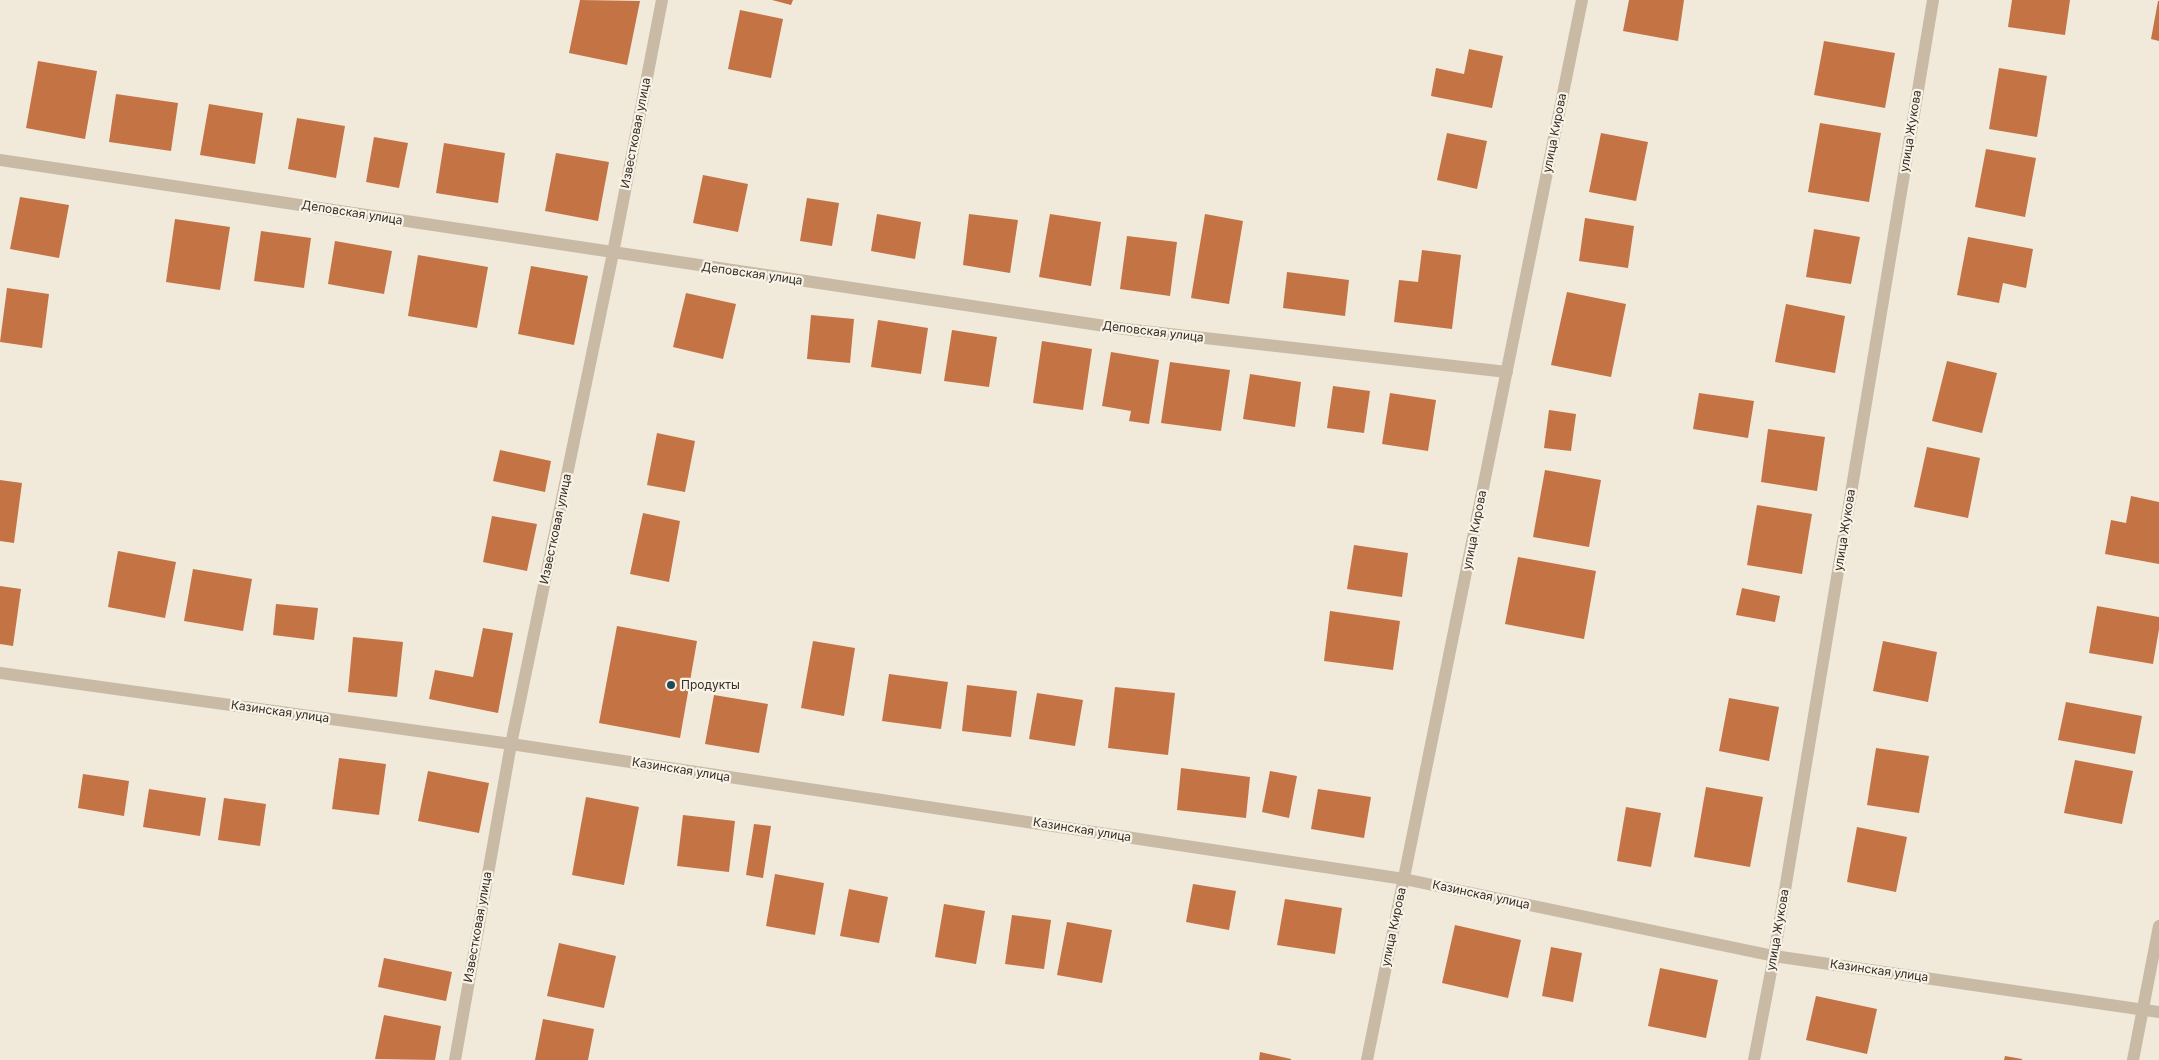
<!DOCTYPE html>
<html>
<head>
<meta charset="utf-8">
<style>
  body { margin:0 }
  canvas { display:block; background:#f1e9da }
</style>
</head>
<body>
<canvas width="2159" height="1060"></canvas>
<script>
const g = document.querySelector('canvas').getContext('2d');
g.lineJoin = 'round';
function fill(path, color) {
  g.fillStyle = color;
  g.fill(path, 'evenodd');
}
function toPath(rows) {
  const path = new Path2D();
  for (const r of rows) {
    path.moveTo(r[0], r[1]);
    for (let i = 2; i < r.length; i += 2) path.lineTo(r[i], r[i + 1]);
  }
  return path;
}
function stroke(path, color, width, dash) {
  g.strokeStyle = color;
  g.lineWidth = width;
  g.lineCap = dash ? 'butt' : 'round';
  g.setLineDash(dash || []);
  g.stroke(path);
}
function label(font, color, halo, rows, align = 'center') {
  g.font = font + ' Inter,sans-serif';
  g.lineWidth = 4.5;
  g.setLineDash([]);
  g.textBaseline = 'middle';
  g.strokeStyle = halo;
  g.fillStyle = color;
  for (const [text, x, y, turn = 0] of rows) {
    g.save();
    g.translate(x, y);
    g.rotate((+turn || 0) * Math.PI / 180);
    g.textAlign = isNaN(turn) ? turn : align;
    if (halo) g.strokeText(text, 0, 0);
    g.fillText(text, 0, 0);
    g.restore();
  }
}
const building = toPath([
  [580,0,640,1,627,65,569,53],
  [772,0,793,0,791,5],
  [1629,0,1684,0,1678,41,1623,31],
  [2012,0,2070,0,2065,35,2008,27],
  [2158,1,2159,1,2159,41,2151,39],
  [740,10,783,19,771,78,728,69],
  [1824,41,1895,53,1885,108,1814,95],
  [1469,49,1503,56,1492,108,1431,96,1436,68,1464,74],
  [38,61,97,71,85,139,26,128],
  [1999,68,2047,76,2037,137,1989,129],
  [116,94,178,103,171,151,109,142],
  [209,104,263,113,255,164,200,155],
  [297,118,345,126,336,178,288,169],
  [1820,123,1881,133,1869,202,1808,192],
  [1447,133,1487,141,1477,189,1437,180],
  [1601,133,1648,142,1636,201,1589,192],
  [374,137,408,143,399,188,366,182],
  [444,143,505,153,498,203,436,193],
  [1986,149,2036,158,2025,217,1975,207],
  [556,153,609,162,598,221,545,211],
  [703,175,748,184,738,232,693,223],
  [20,197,69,205,59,258,10,249],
  [807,198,839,203,832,246,800,241],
  [877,214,921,222,915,259,871,251],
  [969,214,1018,220,1010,273,963,265],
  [1050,214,1101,222,1091,286,1039,277],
  [1205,214,1243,221,1229,304,1191,298],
  [1585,218,1634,226,1628,268,1579,261],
  [175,219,230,227,220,290,166,282],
  [1814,229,1860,237,1851,284,1806,277],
  [261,231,311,238,304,288,254,281],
  [1127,236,1177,242,1170,296,1120,289],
  [1968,237,2033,249,2026,288,2003,283,1999,303,1957,295],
  [335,241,392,251,384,294,328,284],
  [1422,250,1461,255,1452,329,1394,322,1399,280,1418,282],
  [418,255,488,267,477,328,408,316],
  [531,266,588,276,574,345,518,334],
  [1287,272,1349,280,1345,316,1283,308],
  [7,288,49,294,42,348,0,342],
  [1567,292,1626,304,1611,377,1551,365],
  [686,293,736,304,723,359,673,347],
  [1786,304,1845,316,1835,373,1775,362],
  [811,315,854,319,850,363,807,359],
  [878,320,928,328,921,374,871,367],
  [952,330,997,337,989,387,944,381],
  [1042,341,1092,349,1083,410,1033,403],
  [1111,352,1159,360,1149,424,1129,421,1131,411,1102,406],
  [1947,361,1997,373,1982,433,1932,421],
  [1170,362,1230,370,1221,431,1161,423],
  [1250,374,1301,382,1295,427,1243,419],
  [1333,386,1370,391,1364,433,1327,428],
  [1390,393,1436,400,1428,451,1382,444],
  [1699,393,1754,401,1748,438,1693,429],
  [1549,410,1576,414,1571,451,1544,448],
  [1768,429,1825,437,1817,491,1761,482],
  [657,433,695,441,685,492,647,485],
  [1927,447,1980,458,1968,518,1914,507],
  [500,450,551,461,545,492,493,481],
  [1545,470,1601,480,1589,547,1533,537],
  [0,480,22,483,14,543,0,541],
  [2131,496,2159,502,2159,564,2105,554,2111,520,2126,523],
  [1757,505,1812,514,1802,574,1747,565],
  [643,513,680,521,669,582,630,574],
  [492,516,537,524,527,571,483,562],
  [1354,545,1408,553,1402,597,1347,589],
  [118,551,176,562,165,618,108,607],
  [1518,557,1596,571,1584,639,1505,624],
  [193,569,252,579,243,631,184,621],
  [0,586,21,589,13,646,0,644],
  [1742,588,1780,596,1775,622,1736,615],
  [276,604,318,608,314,640,273,635],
  [2097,606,2159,617,2159,629,2153,664,2089,653],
  [1330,611,1400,621,1393,670,1324,661],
  [617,626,697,641,680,738,599,723],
  [483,628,513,633,498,713,429,699,435,670,473,677],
  [353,637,403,642,397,697,348,692],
  [813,641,855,648,844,716,801,708],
  [1883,641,1937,652,1928,702,1873,691],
  [889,674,948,682,941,729,882,721],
  [967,685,1017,691,1011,737,962,731],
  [1115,687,1175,693,1168,755,1108,748],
  [1037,693,1083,700,1075,746,1029,739],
  [714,695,768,704,759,753,705,744],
  [1729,698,1779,707,1769,761,1719,751],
  [2066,702,2142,716,2135,754,2058,740],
  [1876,748,1929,756,1919,813,1867,805],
  [339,758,386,764,379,815,332,809],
  [2075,760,2133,771,2122,824,2064,813],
  [1181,768,1250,777,1246,818,1177,810],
  [428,771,489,783,479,833,418,821],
  [1270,771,1297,776,1289,818,1262,812],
  [83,774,129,781,124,816,78,808],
  [1706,787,1763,797,1750,867,1694,857],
  [149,789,206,798,200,836,143,827],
  [1318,789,1371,797,1364,838,1311,829],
  [586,797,639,807,624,885,572,875],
  [224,798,266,804,260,846,218,840],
  [1626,807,1661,813,1651,867,1617,861],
  [683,815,735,821,729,872,677,866],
  [754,824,771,826,763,878,746,875],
  [1857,827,1907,837,1896,892,1847,882],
  [775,874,824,883,815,935,766,926],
  [1193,884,1236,891,1229,930,1186,922],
  [849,889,888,897,879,943,840,936],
  [1285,899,1342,908,1335,954,1277,945],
  [944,904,985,911,976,964,935,957],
  [1012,915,1051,920,1044,969,1005,964],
  [1067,922,1112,930,1102,983,1057,975],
  [1455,925,1521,940,1508,998,1442,983],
  [559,943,616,956,604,1008,547,996],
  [1551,947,1582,953,1573,1002,1542,996],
  [384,958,452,972,446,1001,378,987],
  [1660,968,1718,980,1706,1038,1648,1026],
  [1816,996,1877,1009,1867,1054,1806,1040],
  [384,1015,441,1026,435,1060,375,1059],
  [543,1019,594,1029,588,1060,535,1060],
  [1260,1052,1291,1059,1291,1060,1259,1060],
  [2005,1056,2022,1059,2022,1060,2004,1060]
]);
const minor = toPath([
  [0,160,1125,329,1507,372],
  [0,673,511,744,1404,879,1774,956,2159,1012],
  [455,1060,511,744,613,253,662,0],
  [1367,1060,1582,0],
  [1754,1060,1774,956,1933,0],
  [2133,1060,2159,926]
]);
const markers = [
  [671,685,5,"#1d4c56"]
];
const streetNames = [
  ["улица Жукова",1911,131,-81],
  ["Известковая улица",636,133,-79],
  ["улица Кирова",1555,133,-79],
  ["Деповская улица",352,213,9],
  ["Деповская улица",752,274,8],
  ["Деповская улица",1153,332,7],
  ["Известковая улица",556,529,-78],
  ["улица Кирова",1475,530,-79],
  ["улица Жукова",1845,530,-81],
  ["Казинская улица",280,712,8],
  ["Казинская улица",681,770,9],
  ["Казинская улица",1082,830,9],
  ["Казинская улица",1481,895,12],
  ["Известковая улица",478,927,-80],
  ["улица Кирова",1394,927,-78],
  ["улица Жукова",1778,930,-80],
  ["Казинская улица",1879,971,8]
];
const poiNames = [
  ["Продукты",681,685]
];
fill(building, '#c47345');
stroke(minor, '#c9baa6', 12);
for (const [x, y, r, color] of markers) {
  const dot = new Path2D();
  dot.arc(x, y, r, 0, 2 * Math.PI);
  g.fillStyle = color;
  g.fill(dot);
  stroke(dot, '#f9f3e7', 2);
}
label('12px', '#352d27', '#f9f3e7', streetNames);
label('12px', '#352d27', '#f9f3e7', poiNames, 'left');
</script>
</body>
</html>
